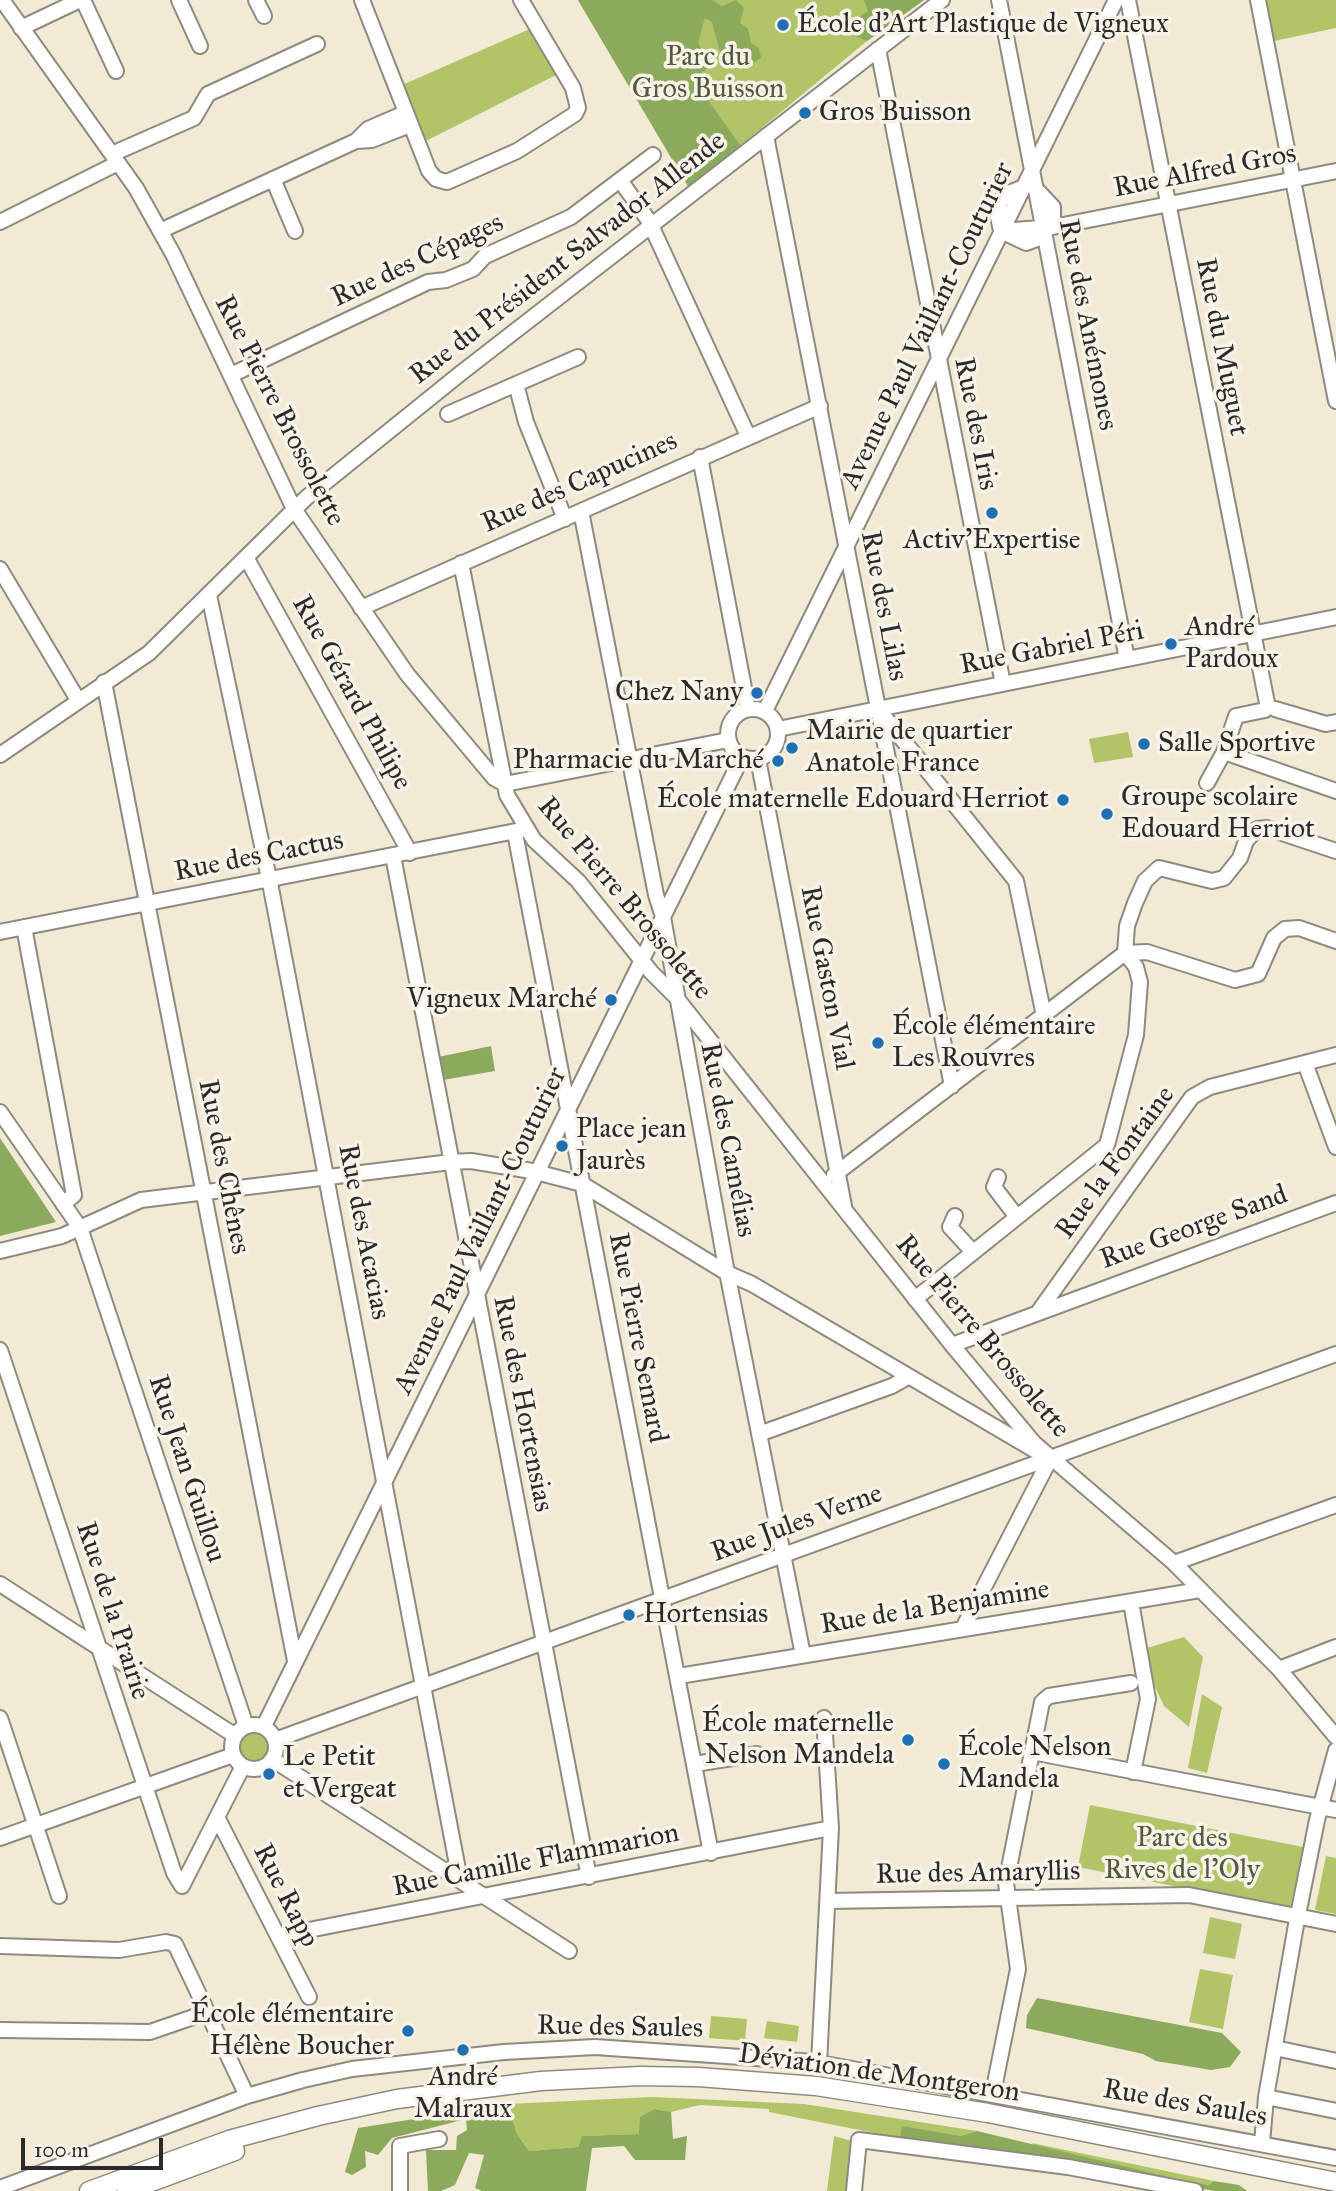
<!DOCTYPE html>
<html>
<head>
<meta charset="utf-8">
<style>
  body { margin:0 }
  #map { position:relative; width:1336px; height:2191px; overflow:hidden; background:#f2ead5; font-family:"IM FELL Great Primer",serif }
  canvas { display:block }
  .scale { position:absolute; left:21px; top:2138px; width:142px; height:32px; box-sizing:border-box; border:4px solid #2b2b2b; border-top:0; padding-left:9px; font-size:21px; line-height:24px; white-space:nowrap; color:#2b2b2b; -webkit-text-stroke:5px #f7f3e8; paint-order:stroke }
</style>
</head>
<body>
<div id="map">
<canvas width="1336" height="2191"></canvas>
<div class="scale">100 m</div>
</div>
<script>
const g = document.querySelector('canvas').getContext('2d');
g.lineJoin = 'round';
function fill(path, color) {
  g.fillStyle = color;
  g.fill(path, 'evenodd');
}
function toPath(rows) {
  const path = new Path2D();
  for (const r of rows) {
    if (r.length === 3) {
      path.moveTo(r[0] + r[2], r[1]);
      path.arc(r[0], r[1], r[2], 0, 2 * Math.PI);
      continue;
    }
    path.moveTo(r[0], r[1]);
    for (let i = 2; i < r.length; i += 2) path.lineTo(r[i], r[i + 1]);
  }
  return path;
}
function stroke(path, color, width, dash) {
  g.strokeStyle = color;
  g.lineWidth = width;
  g.lineCap = dash ? 'butt' : 'round';
  g.setLineDash(dash || []);
  g.stroke(path);
}
function label(font, color, halo, rows, align = 'center') {
  g.font = font + ' "IM FELL Great Primer",serif';
  g.lineWidth = 7;
  g.setLineDash([]);
  g.textBaseline = 'middle';
  g.strokeStyle = halo;
  g.fillStyle = color;
  for (const [text, x, y, turn = 0] of rows) {
    g.save();
    g.translate(x, y);
    g.rotate((+turn || 0) * Math.PI / 180);
    g.textAlign = isNaN(turn) ? turn : align;
    if (halo) g.strokeText(text, 0, 0);
    g.fillText(text, 0, 0);
    g.restore();
  }
}
const green = toPath([
  [578,0,924,0,867,41,689,188],
  [1266,0,1336,0,1336,28,1274,41],
  [532,28,558,74,424,142,402,85],
  [1128,732,1133,757,1094,763,1089,739],
  [1184,1637,1203,1657,1189,1727,1164,1706,1150,1676,1147,1648],
  [1202,1694,1222,1707,1207,1773,1188,1768],
  [253,1747,15],
  [1090,1805,1303,1847,1290,1909,1078,1867],
  [1326,1856,1336,1858,1336,1914,1315,1910],
  [1210,1917,1242,1924,1235,1959,1203,1953],
  [1200,1969,1233,1975,1223,2029,1189,2022],
  [711,2016,747,2019,745,2041,709,2038],
  [767,2021,799,2026,797,2042,764,2038],
  [653,2097,804,2104,977,2131,961,2136,903,2127,900,2138,769,2112,769,2109,700,2105,671,2112,655,2109,640,2134,582,2136,578,2147,529,2151,517,2134,508,2104],
  [834,2136,852,2141,849,2191,827,2191],
  [1032,2143,1214,2181,1209,2185,1177,2179,1037,2148]
]);
const forest = toPath([
  [578,0,712,0,722,6,736,0,744,8,740,23,748,29,751,43,759,48,761,58,751,64,741,64,735,54,720,52,712,22,705,18,698,42,709,67,693,79,740,145,689,188],
  [864,0,924,0,867,41,855,36,858,18,868,11],
  [491,1046,495,1071,443,1080,438,1057],
  [0,1138,56,1222,0,1236],
  [1037,1998,1222,2033,1241,2052,1230,2067,1211,2070,1156,2061,1143,2054,1026,2028,1027,2015],
  [508,2104,517,2134,529,2151,578,2147,582,2136,639,2134,640,2117,655,2109,671,2112,673,2139,687,2136,685,2160,635,2160,624,2146,592,2148,586,2191,482,2191,475,2188,484,2155,469,2153,455,2185,441,2191,428,2191,426,2150,456,2150,457,2136,467,2130,466,2119,392,2138,378,2155,365,2151,366,2167,352,2175,345,2172,358,2128],
  [902,2126,961,2136,977,2131,1177,2179,1209,2185,1214,2181,1239,2185,1247,2191,1215,2191,972,2146,900,2138]
]);
const minor = toPath([
  [2,0,136,188,173,254,294,509,407,674,494,778,505,784],
  [83,0,116,71],
  [179,0,200,46],
  [256,0,264,16],
  [362,0,429,171,436,179,447,182,517,151,575,114,578,108,573,88,521,0],
  [999,0,1127,659],
  [1128,0,1267,703],
  [1258,0,1336,401],
  [21,28,80,0],
  [878,49,1003,684],
  [766,136,952,1086],
  [356,141,368,129,405,113],
  [112,154,194,118,208,94,317,44],
  [273,179,295,231],
  [620,180,649,221,748,436],
  [1024,187,1006,194,1000,202,997,212,1001,231,1026,243,1045,236],
  [1036,189,1053,207,1053,227],
  [0,222,118,163],
  [160,231,356,141,372,140,410,125],
  [1001,231,1053,227,1336,171],
  [231,375,428,282,446,280,473,269,485,256,571,217,653,155],
  [516,384,526,422,565,519],
  [448,414,578,357],
  [700,457,748,709],
  [581,511,656,895,663,917,725,1262,803,1655],
  [247,559,410,853],
  [461,563,507,795,534,840,578,881,651,972,675,996,952,1345,1034,1443,1174,1563,1279,1669,1336,1737],
  [0,569,78,700],
  [209,595,271,888,460,1880],
  [361,608,820,406],
  [104,682,295,1661],
  [753,734,25],
  [878,709,1016,881,1044,1016],
  [1275,709,1326,724,1336,722],
  [765,711,1116,0],
  [778,729,1336,617],
  [1224,752,1336,791],
  [0,755,149,653,306,498,461,373,942,0],
  [758,759,844,1206],
  [1207,783,1224,752,1236,716,1265,710],
  [505,784,728,740],
  [515,833,711,1853],
  [393,856,589,1877],
  [24,927,74,1195,63,1204],
  [0,932,521,830],
  [1125,953,1127,926,1135,903,1145,881,1159,868,1212,881,1224,878,1240,858,1246,841,1257,829,1267,828,1336,851],
  [1125,953,1147,952,1235,980,1258,974,1274,938,1285,929,1299,928,1336,941],
  [1305,1063,1336,1147],
  [0,1112,80,1228,246,1726],
  [834,1175,1125,953],
  [998,1177,994,1187,1017,1217],
  [955,1216,950,1227,973,1252],
  [0,1251,62,1236,141,1200,451,1162,471,1161,532,1171,582,1184,727,1273,752,1284,1036,1451],
  [915,1299,1107,1145,1136,1035,1140,982,1136,967,1125,953],
  [1039,1311,1192,1097,1210,1087,1336,1055],
  [952,1345,1336,1203],
  [0,1350,174,1873,182,1886,243,1766],
  [759,1434,892,1386,908,1377],
  [1174,1563,1336,1505],
  [0,1584,234,1735],
  [1131,1602,1148,1699,1133,1772],
  [963,1628,1050,1459],
  [1279,1669,1336,1647],
  [679,1676,1200,1590],
  [0,1718,59,1896],
  [824,1718,831,1828],
  [254,1747,22],
  [264,1726,742,757],
  [275,1740,1336,1354],
  [1032,1752,1336,1810],
  [272,1759,569,1951],
  [695,1764,757,1754],
  [218,1819,309,1997],
  [0,1838,233,1755],
  [828,1901,1189,1895,1336,1924],
  [278,1936,831,1828,819,2063],
  [0,1946,119,1950,166,1942,175,1944,247,2096],
  [0,2030,150,2032,208,2012],
  [1275,2048,1336,2061],
  [993,2093,1018,1969,1006,1883,1042,1702,1049,1696,1131,1683],
  [1266,2097,1336,2111],
  [1262,2143,1266,2097,1296,1925,1317,1820,1336,1750],
  [0,2188,247,2096,303,2080,352,2069,504,2052,595,2047,814,2062,1336,2158],
  [400,2191,400,2146,439,2139],
  [854,2191,859,2140,1068,2167,1195,2191]
]);
const major = toPath([
  [89,2191,229,2140,318,2116,397,2099,541,2081,640,2076,698,2077,816,2086,988,2113,1336,2182],
  [127,2191,235,2151]
]);
const markers = [
  [783,25,7,"#1f6fb2"],
  [805,113,7,"#1f6fb2"],
  [992,513,7,"#1f6fb2"],
  [1171,644,7,"#1f6fb2"],
  [757,693,7,"#1f6fb2"],
  [1144,744,7,"#1f6fb2"],
  [792,748,7,"#1f6fb2"],
  [778,761,7,"#1f6fb2"],
  [1063,800,7,"#1f6fb2"],
  [1107,814,7,"#1f6fb2"],
  [611,1000,7,"#1f6fb2"],
  [878,1043,7,"#1f6fb2"],
  [562,1146,7,"#1f6fb2"],
  [629,1615,7,"#1f6fb2"],
  [908,1740,7,"#1f6fb2"],
  [944,1764,7,"#1f6fb2"],
  [269,1774,7,"#1f6fb2"],
  [408,2031,7,"#1f6fb2"],
  [463,2050,7,"#1f6fb2"]
];
const poiNames = [
  ["École d'Art Plastique de Vigneux",797,25],
  ["Gros Buisson",819,113],
  ["Activ'Expertise",992,541,"center"],
  ["André",1185,628],
  ["Pardoux",1185,660],
  ["Chez Nany",743,693,"right"],
  ["Mairie de quartier",806,732],
  ["Anatole France",806,764],
  ["Salle Sportive",1158,744],
  ["Pharmacie du Marché",764,761,"right"],
  ["Groupe scolaire",1121,798],
  ["Edouard Herriot",1121,830],
  ["École maternelle Edouard Herriot",1049,800,"right"],
  ["Vigneux Marché",597,1000,"right"],
  ["École élémentaire",892,1027],
  ["Les Rouvres",892,1059],
  ["Place jean",576,1130],
  ["Jaurès",576,1162],
  ["Hortensias",643,1615],
  ["École maternelle",894,1724,"right"],
  ["Nelson Mandela",894,1756,"right"],
  ["École Nelson",958,1748],
  ["Mandela",958,1780],
  ["Le Petit",283,1758],
  ["et Vergeat",283,1790],
  ["École élémentaire",394,2015,"right"],
  ["Hélène Boucher",394,2047,"right"],
  ["André",463,2078,"center"],
  ["Malraux",463,2110,"center"]
];
const parkNames = [
  ["Parc du",708,58],
  ["Gros Buisson",708,90],
  ["Parc des",1182,1839],
  ["Rives de l'Oly",1182,1871]
];
const streetNames = [
  ["Rue Alfred Gros",1205,172,-11],
  ["Rue du Président Salvador Allende",568,259,-38],
  ["Rue des Cépages",418,261,-25],
  ["Rue des Anémones",1087,325,79],
  ["Avenue Paul Vaillant-Couturier",928,326,-64],
  ["Rue du Muguet",1221,347,79],
  ["Rue Pierre Brossolette",279,411,63],
  ["Rue des Iris",975,424,79],
  ["Rue des Capucines",580,483,-24],
  ["Rue des Lilas",883,606,79],
  ["Rue Gabriel Péri",1052,649,-11],
  ["Rue Gérard Philipe",351,693,61],
  ["Rue des Cactus",259,857,-11],
  ["Rue Pierre Brossolette",624,899,50],
  ["Rue Gaston Vial",826,978,79],
  ["Rue des Camélias",727,1140,79],
  ["Rue la Fontaine",1116,1163,-54],
  ["Rue des Chênes",223,1167,79],
  ["Rue George Sand",1194,1228,-20],
  ["Avenue Paul Vaillant-Couturier",481,1231,-64],
  ["Rue des Acacias",363,1232,79],
  ["Rue Pierre Brossolette",982,1337,50],
  ["Rue Pierre Semard",637,1338,79],
  ["Rue des Hortensias",522,1404,79],
  ["Rue Jean Guillou",186,1469,72],
  ["Rue Jules Verne",797,1524,-20],
  ["Rue de la Benjamine",935,1608,-9],
  ["Rue de la Prairie",112,1611,72],
  ["Rue Camille Flammarion",536,1861,-11],
  ["Rue des Amaryllis",978,1874,-1],
  ["Rue Rapp",285,1896,63],
  ["Rue des Saules",620,2028,1],
  ["Déviation de Montgeron",879,2074,8],
  ["Rue des Saules",1185,2104,10]
];
fill(green, '#b1c467');
fill(forest, '#8caa5c');
stroke(minor, '#8e8a80', 18);
stroke(major, '#8e8a80', 21);
stroke(minor, '#fff', 14);
stroke(major, '#fff', 18);
for (const [x, y, r, color] of markers) {
  const dot = new Path2D();
  dot.arc(x, y, r, 0, 2 * Math.PI);
  g.fillStyle = color;
  g.fill(dot);
  stroke(dot, '#f7f3e8', 2.5);
}
label('28px', '#2b2b2b', '#f7f3e8', poiNames, 'left');
label('28px', '#53593d', '#f7f3e8', parkNames);
label('28px', '#2b2b2b', '#f7f3e8', streetNames);
</script>
</body>
</html>
